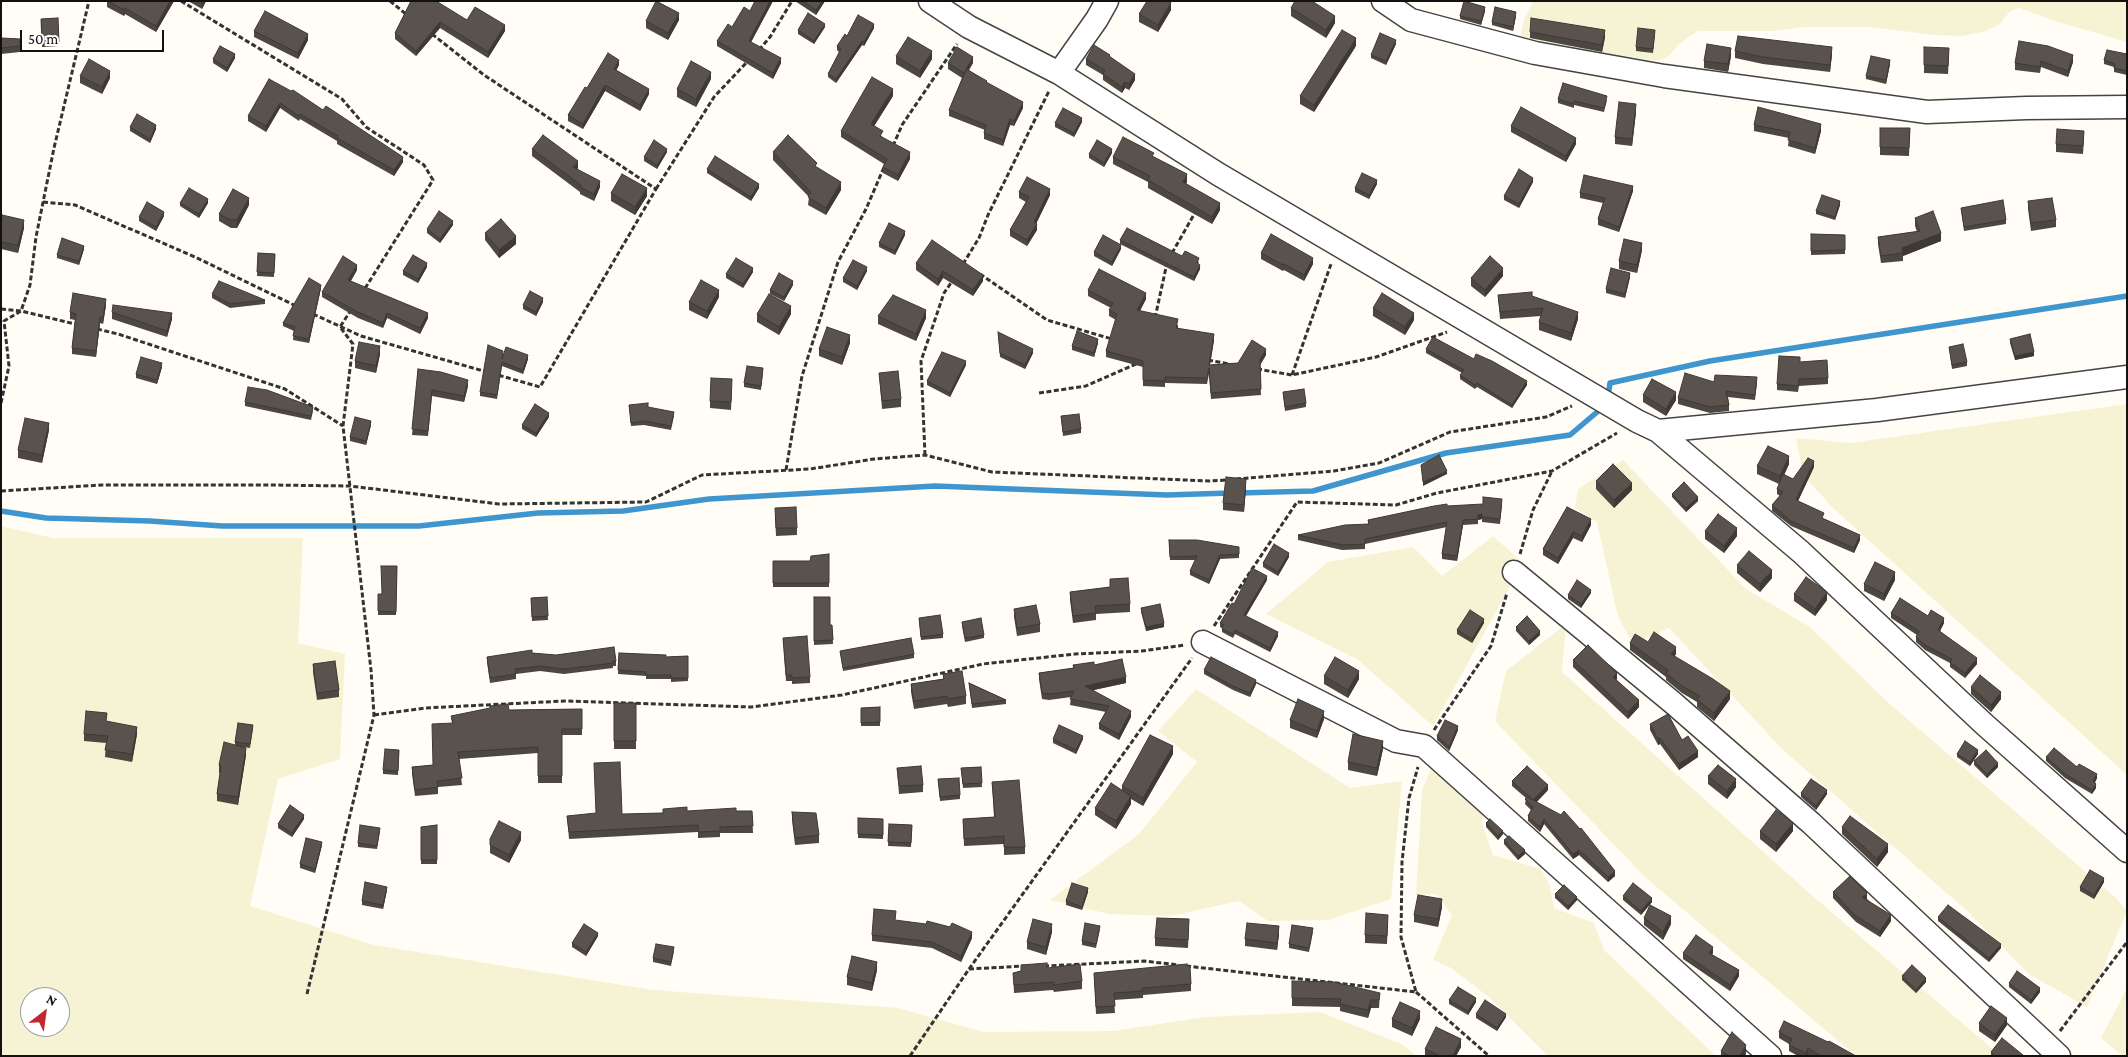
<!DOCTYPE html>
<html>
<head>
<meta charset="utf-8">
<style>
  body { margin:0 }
  #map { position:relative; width:2128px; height:1057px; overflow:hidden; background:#fffdf5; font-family:"Crimson Pro",serif }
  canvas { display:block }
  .frame { position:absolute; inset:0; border:2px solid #111; pointer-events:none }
  .north { position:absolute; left:20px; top:987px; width:50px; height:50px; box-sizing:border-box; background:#fff; border:1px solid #a0a0a0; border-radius:50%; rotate:30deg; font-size:14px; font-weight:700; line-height:20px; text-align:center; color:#111 }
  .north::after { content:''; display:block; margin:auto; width:18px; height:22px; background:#c4262e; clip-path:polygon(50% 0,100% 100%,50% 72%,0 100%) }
  .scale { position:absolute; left:20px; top:30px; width:144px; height:22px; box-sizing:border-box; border:2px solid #111; border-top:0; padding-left:6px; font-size:15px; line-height:18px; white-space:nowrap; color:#111; -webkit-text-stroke:4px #fff; paint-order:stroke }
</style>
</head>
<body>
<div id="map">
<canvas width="2128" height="1057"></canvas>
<div class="frame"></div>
<div class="north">N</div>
<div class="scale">50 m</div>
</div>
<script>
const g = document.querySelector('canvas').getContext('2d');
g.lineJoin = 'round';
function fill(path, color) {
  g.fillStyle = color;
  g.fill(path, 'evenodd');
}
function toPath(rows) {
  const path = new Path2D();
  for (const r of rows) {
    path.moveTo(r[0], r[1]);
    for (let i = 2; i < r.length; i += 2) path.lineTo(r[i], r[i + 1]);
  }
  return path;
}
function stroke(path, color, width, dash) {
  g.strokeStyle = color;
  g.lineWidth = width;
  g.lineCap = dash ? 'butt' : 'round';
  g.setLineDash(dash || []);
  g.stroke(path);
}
const farmland = toPath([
  [1530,1,2127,1,2127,42,2058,22,2019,8,2010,11,2000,24,1986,31,1963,36,1935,35,1870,27,1806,27,1775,31,1698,31,1679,44,1669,56,1658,61,1522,40,1521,33,1524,20,1532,4],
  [2127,404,2127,775,1833,508,1803,475,1796,438,1850,443],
  [1623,460,1746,589,1810,627,1892,706,2116,898,2127,911,2087,1007,2029,974,1967,911,1782,749,1669,628,1633,644,1618,617,1597,522,1575,508,1578,489],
  [1,526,53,538,303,538,298,643,345,654,340,759,278,779,250,906,374,945,653,990,898,1008,984,1032,1113,1031,1205,1017,1320,1012,1402,1044,1416,1056,1,1056],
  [30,997,60,997,60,1027,30,1027],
  [1493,536,1523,563,1433,726,1357,659,1266,614,1328,562,1413,547,1442,576],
  [1566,624,1562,672,1815,898,2001,1056,1856,1056,1646,878,1495,721,1506,671],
  [1196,689,1350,788,1402,781,1391,899,1328,920,1268,921,1239,901,1171,916,1109,914,1050,900,1139,834,1197,762,1158,731],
  [1433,764,1487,812,1481,820,1493,855,1541,869,1550,886,1554,908,1594,923,1604,950,1716,1056,1548,1056,1490,998,1451,968,1433,960,1452,915,1436,894,1416,895,1422,790],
  [2127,988,2127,1056,2123,1056,2101,1038]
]);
const stream = toPath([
  [1608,397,1610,383,1710,361,2127,296],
  [1239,493,1313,491,1446,453,1570,435,1603,407],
  [1,511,46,518,150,521,222,526,419,526,538,513,623,511,709,499,935,486,1167,495,1230,493]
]);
const path = toPath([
  [181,1,342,99,366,127,424,165,433,180,364,290],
  [390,1,407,15],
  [432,34,484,75,656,189,540,387,498,375],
  [759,50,770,37,792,1],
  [893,146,902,125,957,44],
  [656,189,714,97,747,62],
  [43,202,75,205,195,257,296,306],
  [1172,253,1196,211],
  [963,264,979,238,988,215,1049,91],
  [980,274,1047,320,1112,339],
  [1,309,21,311,79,325],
  [313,314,361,336,487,372],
  [1155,318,1167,263],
  [97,329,118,334,285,389,343,426],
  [1208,360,1229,364],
  [1257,369,1292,375,1376,357,1447,332],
  [1292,375,1331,264],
  [1039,393,1086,386,1138,363],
  [1,403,9,366,4,321,21,311,30,285,36,237,54,148,89,1],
  [925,455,921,361,944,293,953,280],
  [786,470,802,376,838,262,866,209,885,165],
  [1236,479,1334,471,1379,463,1450,432,1546,417,1572,406],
  [1,491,102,485,269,485,350,486,499,504,646,502,702,475,810,469,874,459,925,455,992,472,1209,481,1227,480],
  [1520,554,1533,510,1552,471],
  [1214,626,1297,502,1396,505,1437,493,1552,471,1617,433],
  [374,715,426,708,565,701,752,707,842,695,983,664,1075,654,1142,651,1185,645],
  [1434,730,1491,646,1507,593],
  [1044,966,1144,961,1179,965],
  [1186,966,1416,992,1401,937,1402,862,1409,798,1418,767],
  [969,969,1025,966],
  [1416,992,1489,1056],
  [307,994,374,715,371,670,343,426,353,344,340,327,351,310],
  [2060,1031,2127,942],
  [910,1056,969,969,1192,658]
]);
const street = toPath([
  [930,1,969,27,1059,73,1218,174,1637,421,1658,431,1801,552,1984,724,2127,851],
  [1383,1,1411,20,1535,53,1664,76,1927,112,2026,108,2127,107],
  [1059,73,1097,19,1107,1],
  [1658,431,1877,410,2127,377],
  [1514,572,1672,702,1811,823,2059,1056],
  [1203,642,1396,741,1424,746,1770,1056]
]);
const wall = toPath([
  [107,1,174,1,156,32,125,14,124,16,107,7],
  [188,1,206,1,202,9],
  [411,1,467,20,505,31,488,58,440,28,416,56,395,39,395,33],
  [755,1,773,1,751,42,781,63,773,79,717,46,717,41,750,11],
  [795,1,825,1,816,15],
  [1291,8,1335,23,1326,38,1291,16],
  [1171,10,1158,32,1139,22,1139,14],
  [1485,11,1481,25,1460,19,1460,16],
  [1516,16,1513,31,1492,25,1492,22],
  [58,18,59,46,42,47,41,19],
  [679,20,668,40,646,28,646,21],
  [825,27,814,44,798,34,798,30],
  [874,28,864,46,862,45,836,83,828,77,828,74,839,52,837,50,837,46,847,36],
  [254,31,308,40,298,59,254,37],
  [1530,32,1605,37,1602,52,1530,38],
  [1655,33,1653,53,1636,51,1636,47],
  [1,38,20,39,20,52,1,54],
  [1396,44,1386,65,1371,58,1371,55],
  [1356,46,1314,112,1300,104,1300,96],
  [2048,46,2073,62,2068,77,2041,67,2040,73,2015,70,2015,63],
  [1924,47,1949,56,1948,74,1924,73],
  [1735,51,1832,54,1830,72,1763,64,1735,58],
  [2127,54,2127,75,2114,72,2114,67,2104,64,2104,60],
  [896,56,932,59,920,78,896,64],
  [1731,56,1728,72,1704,68,1704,61],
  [1110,57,1135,80,1129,90,1125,88,1122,93,1103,80,1103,75,1086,65,1086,59],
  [235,58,227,72,213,63,213,59],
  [948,63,973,63,969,70,1023,108,1014,126,1010,125,1003,146,984,139,984,133,985,130,949,116,949,110,962,78,948,69],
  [1890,64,1886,84,1866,79,1866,76],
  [619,65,616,70,649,94,640,111,605,91,583,129,568,121,568,115,587,88],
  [80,76,110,78,102,94,80,83],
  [269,79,403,162,394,176,337,144,337,141,300,119,299,121,280,108,266,132,248,121,248,116],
  [711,79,696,107,677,97,677,89],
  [893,96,874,126,883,138,910,159,898,181,883,173,883,167,884,164,841,137,841,131],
  [1558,99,1607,100,1604,112,1574,105,1574,108,1558,103],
  [1636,112,1632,146,1615,144,1615,137],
  [1082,122,1074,137,1055,127,1055,123],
  [1754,125,1821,131,1815,154,1788,146,1789,138,1754,131],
  [1511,126,1576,144,1566,162,1511,132],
  [130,127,156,129,150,143,130,131],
  [1880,128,1910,128,1909,156,1880,155],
  [2084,139,2083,154,2056,152,2056,144],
  [532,149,578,168,577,169,600,187,594,201,580,194,580,192,532,156],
  [667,152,657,169,644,161,644,157],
  [773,152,817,168,841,190,826,215,808,205,809,197,773,160],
  [1112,153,1104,167,1089,158,1089,154],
  [1113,157,1154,157,1187,182,1186,184,1220,210,1212,224,1148,188,1148,182,1113,164],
  [707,169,759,188,751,201,707,173],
  [1533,182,1519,208,1504,200,1504,196],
  [1377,184,1369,199,1355,192,1355,188],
  [1633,191,1619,232,1598,225,1598,219,1603,203,1580,198,1580,193],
  [1019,192,1050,195,1036,224,1037,230,1027,246,1010,236,1010,230,1026,202,1019,198],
  [611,193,647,196,635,215,611,201],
  [2028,201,2056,220,2056,227,2031,231,2028,209],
  [180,203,208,203,199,218,180,206],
  [249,205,237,228,231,228,219,221,219,214],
  [1840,205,1835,220,1816,214,1816,211],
  [1961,208,2006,220,2006,224,1964,231],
  [164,216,156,231,139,221,139,217],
  [1,218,24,228,18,253,1,249],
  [1915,218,1941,241,1903,256,1903,261,1881,263,1878,244,1878,237,1917,232,1915,226],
  [453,225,440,243,427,233,427,229],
  [485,233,516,244,499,258,485,240],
  [1811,234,1845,235,1845,254,1811,255],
  [905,235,895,255,879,247,879,243],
  [1120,240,1182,256,1199,262,1198,264,1200,269,1194,281,1120,244],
  [84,249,79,265,57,258,57,255],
  [1121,249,1112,266,1094,256,1094,252],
  [1642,250,1637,273,1619,269,1619,261],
  [258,253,275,254,274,277,257,276],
  [1261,253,1313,264,1304,281,1284,270,1283,271,1261,259],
  [916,263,983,281,973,296,943,278,938,286,916,270],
  [427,267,418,283,403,275,403,271],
  [357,270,351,281,428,318,420,334,387,318,383,328,358,318,322,297,322,292],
  [867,271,857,290,843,282,843,278],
  [753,272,743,288,726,278,726,274],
  [1503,276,1485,297,1471,286,1471,278],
  [1630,277,1625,298,1606,293,1606,289],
  [793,285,784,301,770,294,770,290],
  [321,288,309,343,293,340,294,331,283,326,283,323],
  [1088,290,1146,299,1140,311,1178,325,1178,329,1214,340,1210,365,1238,363,1266,355,1260,365,1261,395,1211,399,1209,374,1207,384,1165,383,1165,387,1143,386,1143,367,1106,357,1106,351,1116,320,1109,316,1109,310,1111,308,1088,296],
  [212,294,265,300,265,304,230,308,212,298],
  [1498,295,1532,296,1578,319,1571,341,1539,330,1539,322,1541,316,1500,319],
  [719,297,707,319,689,310,689,302],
  [543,302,536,316,523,309,523,305],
  [106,305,103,324,100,323,96,357,72,354,72,348,75,320,70,319,70,312],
  [1373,308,1414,320,1405,335,1373,316],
  [112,312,172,319,167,337,112,319],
  [757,314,791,314,779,335,757,322],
  [878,316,926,318,916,341,878,324],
  [998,332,1033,353,1025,369,1000,357],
  [2010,339,2034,356,2015,360,2010,343],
  [850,343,842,365,819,356,819,349],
  [1098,343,1094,357,1072,350,1072,346],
  [1949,347,1967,362,1967,366,1952,369],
  [1426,349,1474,359,1527,385,1512,408,1477,387,1475,389,1460,379,1460,375,1462,373,1426,353],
  [380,354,376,373,355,368,355,361],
  [503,356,528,359,523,374,502,366,497,399,480,396,480,392],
  [1800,362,1828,378,1828,384,1799,386,1798,392,1777,390,1777,384],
  [966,365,950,397,927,385,927,381],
  [162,367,157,384,136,378,136,374],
  [418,369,468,386,464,402,432,396,428,436,412,435],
  [763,372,761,390,744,387,744,383],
  [879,373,901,399,901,407,882,409],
  [1714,382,1757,383,1755,400,1728,397,1729,405,1729,411,1710,413,1678,404,1678,398],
  [732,387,731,410,710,408,710,401],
  [1283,392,1306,403,1306,407,1285,411],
  [1643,395,1676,400,1666,416,1643,402],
  [245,402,313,411,311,420,245,406],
  [629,405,648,407,674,416,671,430,644,425,631,426],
  [1061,416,1081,429,1081,433,1063,436],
  [549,417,536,437,522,429,522,425],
  [371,425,366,445,350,441,350,437],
  [49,430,42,463,18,458,18,450],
  [1789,464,1784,475,1793,479,1814,467,1798,501,1824,519,1860,540,1854,553,1791,526,1772,511,1772,505,1780,496,1777,494,1777,489,1779,484,1757,474,1757,466],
  [1596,481,1632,490,1614,508,1596,489],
  [1246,487,1244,512,1223,510,1223,503],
  [1672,494,1698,501,1686,512,1672,497],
  [1502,504,1500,524,1482,522,1482,519,1478,520,1478,524,1463,525,1457,561,1442,559,1442,554,1447,527,1365,544,1365,549,1342,550,1298,540,1298,535,1368,524,1368,520,1447,506],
  [1567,507,1591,525,1582,542,1573,538,1558,564,1543,555,1543,549],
  [775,515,797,528,797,535,776,536],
  [1705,531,1737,536,1724,553,1705,539],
  [1169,540,1239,547,1239,558,1220,559,1209,584,1190,575,1190,571,1195,560,1170,560],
  [829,554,829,587,773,587,773,561,810,561],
  [1289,557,1278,576,1263,567,1263,563],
  [1737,565,1772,578,1760,592,1737,573],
  [397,566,396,615,378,615,378,594,382,594],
  [1110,579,1130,604,1130,612,1096,614,1096,620,1073,623,1070,600,1070,592,1110,587],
  [1267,580,1246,616,1278,636,1270,652,1235,634,1233,638,1222,632,1222,628,1220,627,1220,623,1234,604],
  [1895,580,1884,601,1864,591,1864,584],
  [1591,593,1581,608,1568,599,1568,595],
  [1794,594,1827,600,1815,616,1794,601],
  [547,597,548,620,532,621,531,598],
  [814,597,830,625,832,625,833,644,814,645],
  [1141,608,1164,627,1146,631,1141,612],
  [1014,609,1040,624,1040,632,1017,636,1014,617],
  [1891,613,1928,616,1944,623,1940,631,1977,664,1965,678,1950,667,1950,663,1925,650,1916,642,1916,637,1917,635,1891,618],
  [919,618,943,634,943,638,921,640],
  [962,622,984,635,984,638,965,642,962,626],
  [1484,623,1472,643,1457,634,1457,630],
  [1516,627,1540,635,1529,645,1516,631],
  [783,638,810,677,810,683,792,684,792,681,786,681],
  [1648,642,1676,654,1674,657,1730,699,1714,721,1697,707,1697,702,1682,693,1666,680,1666,677,1630,650,1630,643],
  [840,651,914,654,914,658,843,671],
  [532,653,616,661,616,666,613,666,613,668,564,674,540,671,516,674,516,679,490,683,487,662,487,657],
  [619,653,666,657,688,656,688,681,671,682,671,679,646,679,646,676,618,674],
  [1573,660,1617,679,1616,680,1639,707,1628,719,1573,667],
  [313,664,339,690,339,697,317,700,313,672],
  [1073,665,1094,665,1126,683,1093,690,1131,717,1119,740,1099,729,1099,724,1106,712,1070,705,1071,697,1049,700,1042,699,1039,679,1039,673,1073,668],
  [1204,670,1256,684,1250,697,1233,690,1204,674],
  [943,674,966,696,966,704,948,707,947,704,914,709,911,692,911,684,943,679],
  [1324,676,1359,679,1348,698,1324,684],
  [969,683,1006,700,1006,704,972,708],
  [1971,687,2001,699,1991,712,1971,694],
  [614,703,636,703,636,749,614,749],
  [880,707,880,726,861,726,861,708],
  [582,709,582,735,562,735,562,783,538,783,538,753,459,759,462,785,438,787,438,794,415,796,412,774,412,767,433,765,452,723,451,716,509,710],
  [1324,719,1317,738,1290,728,1290,720],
  [107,722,137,734,132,762,105,757,106,743,84,741,84,734],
  [1650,724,1682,740,1698,757,1679,770,1660,744,1658,745,1650,730],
  [253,728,250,748,243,747,246,755,238,805,217,801,217,794,220,773,219,773,219,765,235,745,235,742],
  [1458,730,1449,751,1437,740,1437,736],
  [1053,739,1083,739,1076,754,1053,743],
  [1383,749,1377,776,1348,770,1348,762],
  [399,750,398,775,383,774,383,770],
  [1173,754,1143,806,1131,799,1131,804,1116,829,1095,815,1095,808,1122,790,1122,786],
  [1957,754,1978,754,1970,766,1957,757],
  [2046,757,2077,767,2097,778,2095,783,2096,788,2092,794,2065,778,2046,761],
  [1974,761,1998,767,1987,778,1974,765],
  [981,767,982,787,963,788,961,768],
  [897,768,923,785,923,792,899,794],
  [1708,776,1736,787,1727,799,1708,784],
  [938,779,960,795,960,799,940,801],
  [1512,781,1548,790,1537,802,1615,876,1608,882,1579,855,1573,859,1544,824,1540,832,1528,821,1528,816,1531,810,1525,804,1526,798,1512,786],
  [992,782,1025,847,1025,854,1004,855,1004,844,964,846,963,819,994,817],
  [1801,793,1827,794,1816,810,1801,797],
  [687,811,752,811,753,833,720,833,720,837,698,838,698,832,569,839,567,816,663,813],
  [792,812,819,835,819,843,795,845,792,820],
  [858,818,883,819,883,839,858,838],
  [304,819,292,837,278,828,278,824],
  [2127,822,2127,833,2126,832,2126,824],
  [1486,823,1503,834,1498,840,1486,827],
  [889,824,912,825,911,847,888,846],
  [437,825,437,864,421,864,421,827],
  [1842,827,1888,852,1877,867,1842,834],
  [380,831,377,849,358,847,358,843],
  [1760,831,1793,831,1776,852,1760,839],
  [490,839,521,840,509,863,490,853],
  [1504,840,1525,854,1518,860,1504,844],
  [322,845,315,873,300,868,300,864],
  [2104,882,2094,899,2080,891,2080,887],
  [387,890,383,909,362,905,362,901],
  [1088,892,1082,910,1066,905,1066,901],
  [1833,892,1867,899,1891,921,1880,937,1856,922,1833,898],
  [1555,894,1577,900,1568,910,1555,898],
  [1623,896,1652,902,1641,915,1623,900],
  [1442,907,1438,927,1414,922,1414,915],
  [1938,917,2001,948,1989,962,1938,921],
  [1644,918,1671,924,1663,940,1644,925],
  [895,921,950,927,972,938,961,962,932,948,872,941,872,935],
  [1388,922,1387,944,1365,943,1365,935],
  [1189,927,1188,948,1155,946,1155,938],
  [1100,929,1096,948,1082,945,1082,941],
  [1052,932,1046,955,1027,949,1027,942],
  [1313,932,1309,952,1289,948,1289,944],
  [1279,934,1277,950,1245,946,1245,939],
  [598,936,586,956,572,947,572,943],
  [674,951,671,966,653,962,653,958],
  [1683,953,1713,953,1712,954,1739,976,1730,991,1683,959],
  [1021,965,1047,968,1082,981,1082,989,1054,992,1053,990,1014,993,1013,973,1021,971],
  [1187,966,1191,984,1191,991,1143,995,1143,998,1114,1000,1115,1013,1096,1014,1094,973],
  [877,970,872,991,847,985,847,977],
  [1902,976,1926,982,1916,993,1902,980],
  [2009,983,2040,992,2031,1004,2009,987],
  [1380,993,1379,1008,1371,1008,1368,1018,1340,1011,1340,1007,1292,1006,1292,998],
  [1449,1000,1476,1002,1468,1015,1449,1004],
  [1476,1014,1506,1017,1497,1031,1476,1018],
  [1392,1019,1420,1019,1412,1036,1392,1027],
  [1979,1023,2007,1025,1995,1042,1979,1031],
  [1779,1032,1856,1056,1810,1056,1808,1055,1808,1056,1798,1056,1789,1051,1789,1044,1779,1038],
  [1461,1047,1456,1056,1425,1056,1425,1049],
  [1721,1051,1746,1053,1745,1056,1721,1056],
  [1991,1052,2023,1056,1991,1056]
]);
const shadedWall = toPath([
  [170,1,174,1,156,32,156,26],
  [203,1,206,1,202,9,202,3],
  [770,1,773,1,749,46,749,41],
  [822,1,825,1,816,15,816,10],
  [1171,2,1171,10,1158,32,1158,25],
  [1485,7,1485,11,1481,25,1481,21],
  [125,8,125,14,124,16,124,10],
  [1516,12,1516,16,1513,31,1513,27],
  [679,13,679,20,668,40,668,33],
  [1335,16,1335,23,1326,38,1326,30],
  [440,22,440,28,416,56,416,51],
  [825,24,825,27,814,44,814,41],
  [874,24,874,28,864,46,864,42],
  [505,25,505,31,488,58,488,52],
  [1605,30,1605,37,1602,52,1602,45],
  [308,34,308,40,298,59,298,53],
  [1356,38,1356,46,1314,112,1314,105],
  [1396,40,1396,44,1386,65,1386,61],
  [862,41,862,45,836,83,836,79],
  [1832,47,1832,54,1830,72,1830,65],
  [1731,48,1731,56,1728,72,1728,64],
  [932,51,932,59,920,78,920,71],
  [235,54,235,58,227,72,227,68],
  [2073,55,2073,62,2068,77,2068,71],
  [973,57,973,63,966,74,966,69],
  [781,58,781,63,773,79,773,73],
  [619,60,619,65,614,75,614,69],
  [1890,60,1890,64,1886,84,1886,80],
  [110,71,110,78,102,94,102,87],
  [711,72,711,79,696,107,696,99],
  [1135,74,1135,80,1129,90,1129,84],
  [1125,82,1125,88,1122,93,1122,87],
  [605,85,605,91,583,129,583,124],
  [649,89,649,94,640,111,640,105],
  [893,89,893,96,871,131,871,124],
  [1023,102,1023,108,1014,126,1014,121],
  [280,103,280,108,266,132,266,126],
  [1636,104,1636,112,1632,146,1632,139],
  [1082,118,1082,122,1074,137,1074,133],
  [1010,119,1010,125,1003,146,1003,140],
  [1821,124,1821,131,1815,154,1815,148],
  [156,125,156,129,150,143,150,139],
  [1576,138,1576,144,1566,162,1566,156],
  [667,149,667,152,657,169,657,165],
  [1112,149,1112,153,1104,167,1104,163],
  [910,152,910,159,898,181,898,175],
  [403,157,403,162,394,176,394,170],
  [578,161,578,168,573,174,573,167],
  [1187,174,1187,182,1183,189,1183,182],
  [1533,178,1533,182,1519,208,1519,204],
  [1377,180,1377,184,1369,199,1369,195],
  [600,181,600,187,594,201,594,194],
  [841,182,841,190,826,215,826,208],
  [759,184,759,188,751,201,751,197],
  [1633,186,1633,191,1619,232,1619,227],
  [647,188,647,196,635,215,635,207],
  [1050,189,1050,195,1034,228,1034,222],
  [249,198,249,205,237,228,237,220],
  [208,199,208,203,199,218,199,214],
  [1840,201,1840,205,1835,220,1835,217],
  [1220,203,1220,210,1212,224,1212,217],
  [164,212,164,216,156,231,156,227],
  [24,220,24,228,18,253,18,245],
  [453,221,453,225,440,243,440,239],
  [1037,224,1037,230,1027,246,1027,240],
  [905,231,905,235,895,255,895,251],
  [1941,233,1941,241,1903,256,1902,248],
  [516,236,516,244,499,258,499,250],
  [1642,243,1642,250,1637,273,1637,265],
  [1121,245,1121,249,1112,266,1112,262],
  [84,246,84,249,79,265,79,261],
  [1313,258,1313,264,1304,281,1304,275],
  [427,263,427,267,418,283,418,279],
  [357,265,357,270,348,285,348,280],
  [1200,265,1200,269,1194,281,1194,277],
  [867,267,867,271,857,290,857,286],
  [753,268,753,272,743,288,743,284],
  [1503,268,1503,276,1485,297,1485,290],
  [943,271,943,278,938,286,938,279],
  [1630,273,1630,277,1625,298,1625,294],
  [983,275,983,281,973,296,973,290],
  [793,281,793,285,784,301,784,297],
  [321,285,321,288,309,343,309,339],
  [719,290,719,297,707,319,707,311],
  [1146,293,1146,299,1137,316,1137,310],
  [543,298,543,302,536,316,536,312],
  [106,299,106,305,103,324,103,317],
  [791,306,791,314,779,335,779,327],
  [926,310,926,318,916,341,916,334],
  [1578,312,1578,319,1571,341,1571,333],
  [172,313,172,319,167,337,167,331],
  [387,313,387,318,383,328,383,323],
  [428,313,428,318,420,334,420,328],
  [1414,313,1414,320,1405,335,1405,327],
  [100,317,100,323,96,357,96,351],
  [1214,334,1214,340,1209,371,1209,365],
  [850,335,850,343,842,365,842,357],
  [1098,339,1098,343,1094,357,1094,353],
  [380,346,380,354,376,373,376,366],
  [1033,349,1033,353,1025,369,1025,365],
  [1266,349,1266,355,1260,365,1260,359],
  [2034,352,2034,356,2015,360,2015,356],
  [528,355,528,359,523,374,523,370],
  [966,361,966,365,950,397,950,393],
  [162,363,162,367,157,384,157,380],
  [468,380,468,386,464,402,464,396],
  [1527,381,1527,385,1512,408,1512,405],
  [1676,392,1676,400,1666,416,1666,409],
  [549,413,549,417,536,437,536,433],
  [371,421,371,425,366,445,366,441],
  [49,423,49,430,42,463,42,455],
  [1789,456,1789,464,1780,484,1780,476],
  [1814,461,1814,467,1796,505,1796,500],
  [1447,471,1447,474,1423,486,1423,482],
  [1246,479,1246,487,1244,512,1244,505],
  [1632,483,1632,490,1614,508,1614,500],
  [1698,497,1698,501,1686,512,1686,508],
  [1482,514,1482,519,1478,520,1478,515],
  [1591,519,1591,525,1582,542,1582,536],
  [1463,520,1463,525,1457,561,1457,556],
  [1737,528,1737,536,1724,553,1724,546],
  [1573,532,1573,538,1558,564,1558,558],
  [1860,535,1860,540,1854,553,1854,548],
  [1289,553,1289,557,1278,576,1278,572],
  [1220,555,1220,559,1209,584,1209,580],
  [1772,570,1772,578,1760,592,1760,584],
  [1895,572,1895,580,1884,601,1884,594],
  [1267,576,1267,580,1244,619,1244,615],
  [1591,590,1591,593,1581,608,1581,604],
  [1827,592,1827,600,1815,616,1815,609],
  [1944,618,1944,623,1938,635,1938,630],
  [1484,619,1484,623,1472,643,1472,639],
  [1164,623,1164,627,1146,631,1146,627],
  [1540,631,1540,635,1529,645,1529,641],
  [1278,632,1278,636,1270,652,1270,648],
  [1676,647,1676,654,1671,662,1671,654],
  [1977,658,1977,664,1965,678,1965,673],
  [1359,671,1359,679,1348,698,1348,690],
  [1617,673,1617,679,1613,684,1613,677],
  [1126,677,1126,683,1085,692,1085,686],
  [1256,680,1256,684,1250,697,1250,693],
  [1730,691,1730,699,1714,721,1714,713],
  [2001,692,2001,699,1991,712,1991,705],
  [1639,700,1639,707,1628,719,1628,712],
  [1131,711,1131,717,1119,740,1119,734],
  [1324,711,1324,719,1317,738,1317,731],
  [1458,726,1458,730,1449,751,1449,747],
  [137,727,137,734,132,762,132,754],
  [1083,736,1083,739,1076,754,1076,750],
  [1660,738,1660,744,1658,745,1658,739],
  [1383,741,1383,749,1377,776,1377,768],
  [1173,746,1173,754,1143,806,1143,798],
  [246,748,246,755,238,805,238,797],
  [1978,750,1978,754,1970,766,1970,762],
  [1698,751,1698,757,1679,770,1679,764],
  [1998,763,1998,767,1987,778,1987,774],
  [2097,774,2097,778,2093,785,2093,781],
  [1736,779,1736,787,1727,799,1727,791],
  [2096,784,2096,788,2092,794,2092,790],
  [1548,785,1548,790,1533,805,1533,800],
  [1827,790,1827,794,1816,810,1816,806],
  [1131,796,1131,804,1116,829,1116,821],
  [304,815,304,819,292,837,292,833],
  [1544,819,1544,824,1540,832,1540,827],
  [1793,823,1793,831,1776,852,1776,844],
  [1503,831,1503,834,1498,840,1498,836],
  [521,832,521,840,509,863,509,855],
  [322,842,322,845,315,873,315,869],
  [1888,844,1888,852,1877,867,1877,859],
  [1525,850,1525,854,1518,860,1518,856],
  [1579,850,1579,855,1573,859,1573,854],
  [1615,871,1615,876,1608,882,1608,877],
  [2104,878,2104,882,2094,899,2094,895],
  [387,887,387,890,383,909,383,905],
  [1088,888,1088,892,1082,910,1082,907],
  [1867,893,1867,899,1862,903,1862,897],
  [1577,897,1577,900,1568,910,1568,906],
  [1652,898,1652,902,1641,915,1641,911],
  [1442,899,1442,907,1438,927,1438,919],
  [1891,915,1891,921,1880,937,1880,931],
  [1671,916,1671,924,1663,940,1663,932],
  [1052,924,1052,932,1046,955,1046,947],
  [1279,926,1279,934,1277,950,1277,943],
  [972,932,972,938,961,962,961,956],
  [598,933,598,936,586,956,586,952],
  [2001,944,2001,948,1989,962,1989,958],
  [1713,947,1713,953,1709,958,1709,953],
  [877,962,877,970,872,991,872,983],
  [1739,970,1739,976,1730,991,1730,985],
  [1926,978,1926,982,1916,993,1916,990],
  [2040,988,2040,992,2031,1004,2031,1000],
  [1476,998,1476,1002,1468,1015,1468,1011],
  [1371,1000,1371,1008,1368,1018,1368,1010],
  [1420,1011,1420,1019,1412,1036,1412,1028],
  [1506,1014,1506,1017,1497,1031,1497,1028],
  [2007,1018,2007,1025,1995,1042,1995,1035],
  [1461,1039,1461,1047,1456,1056,1453,1056],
  [1746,1045,1746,1053,1745,1056,1740,1056],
  [1808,1048,1808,1056,1806,1056,1806,1053]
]);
const building = toPath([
  [108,1,170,1,156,26,125,8,124,10,108,1],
  [411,1,436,1,467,20,475,7,505,25,488,52,440,22,416,51,395,33,411,1],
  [656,1,679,13,668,33,646,21,656,1],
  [755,1,770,1,749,41,781,58,773,73,717,41,728,24,732,27,744,7,750,11,755,1],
  [803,1,822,1,816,10,803,1],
  [1147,1,1169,1,1171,2,1158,25,1139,14,1147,1],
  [1295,1,1312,1,1335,16,1326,30,1291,8,1295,1],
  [1464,1,1485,7,1481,21,1460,16,1464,1],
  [1495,7,1516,12,1513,27,1492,22,1495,7],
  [265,11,308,34,298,53,254,31,265,11],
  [808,13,825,24,814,41,798,30,808,13],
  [858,15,874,24,864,42,862,41,836,79,828,74,841,49,837,46,845,34,847,36,858,15],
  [58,18,59,43,42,43,41,19,58,18],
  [1531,18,1605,30,1602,45,1530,32,1531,18],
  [1638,28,1655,30,1653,49,1636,47,1638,28],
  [1342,30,1356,38,1314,105,1300,96,1342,30],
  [1380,33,1396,40,1386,61,1371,55,1380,33],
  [1738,36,1832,47,1830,65,1763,57,1735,51,1738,36],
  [908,37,932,51,920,71,896,56,908,37],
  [1,38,20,39,20,46,1,48,1,38],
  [2019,41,2048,46,2073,55,2068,71,2041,61,2040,67,2015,63,2019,41],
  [1707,44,1731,48,1728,64,1704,61,1707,44],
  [1094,45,1110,55,1109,56,1135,74,1129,84,1125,82,1122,87,1103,74,1105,70,1086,59,1094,45],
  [220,46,235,54,227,68,213,59,220,46],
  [957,47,973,57,966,69,987,81,986,82,1023,102,1014,121,1010,119,1003,140,984,133,986,125,949,110,966,70,964,73,948,63,957,47],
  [1924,47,1949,48,1948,66,1924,65,1924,47],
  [2107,50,2127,54,2127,71,2114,68,2115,64,2104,60,2107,50],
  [608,53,619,60,614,69,649,89,640,105,605,85,583,124,568,115,585,87,587,88,608,53],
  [1871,56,1890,60,1886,80,1866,76,1871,56],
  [89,59,110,71,102,87,80,76,89,59],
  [691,61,711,72,696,99,677,89,691,61],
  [872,77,893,89,871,124,883,131,880,136,910,152,898,175,883,167,887,159,841,131,872,77],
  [269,79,291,91,293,90,323,110,326,106,403,157,394,170,337,138,338,136,300,114,299,116,280,103,266,126,248,116,269,79],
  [1563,83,1607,96,1604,108,1574,101,1574,104,1558,99,1563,83],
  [1619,102,1636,104,1632,139,1615,137,1619,102],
  [1521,107,1576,138,1566,156,1511,126,1521,107],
  [1758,107,1821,124,1815,148,1788,140,1790,132,1754,125,1758,107],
  [1063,108,1082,118,1074,133,1055,123,1063,108],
  [137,114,156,125,150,139,130,127,137,114],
  [1880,128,1910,128,1909,148,1880,147,1880,128],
  [2057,129,2084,131,2083,146,2056,144,2057,129],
  [543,135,578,161,573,167,600,181,594,194,580,187,581,185,532,149,543,135],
  [788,135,817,163,815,166,841,182,826,208,808,197,811,192,773,152,788,135],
  [1123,137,1154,153,1152,156,1187,174,1183,182,1220,203,1212,217,1148,180,1150,176,1113,157,1123,137],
  [654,140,667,149,657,165,644,157,654,140],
  [1097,140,1112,149,1104,163,1089,154,1097,140],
  [715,156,759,184,751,197,707,169,715,156],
  [1519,169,1533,178,1519,204,1504,196,1519,169],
  [1362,173,1377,180,1369,195,1355,188,1362,173],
  [622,174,647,188,635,207,611,193,622,174],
  [1584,175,1633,186,1619,227,1598,219,1605,198,1580,193,1584,175],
  [1027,177,1050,189,1034,222,1037,224,1027,240,1010,230,1029,197,1019,192,1027,177],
  [189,188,208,199,199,214,180,203,189,188],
  [233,189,249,198,237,220,231,220,219,214,233,189],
  [1822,195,1840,201,1835,217,1816,211,1822,195],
  [2052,198,2056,220,2031,223,2028,201,2052,198],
  [2003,200,2006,220,1964,227,1961,208,2003,200],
  [147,202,164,212,156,227,139,217,147,202],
  [439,211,453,221,440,239,427,229,439,211],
  [1933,211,1941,233,1902,248,1903,253,1881,256,1878,237,1920,231,1915,218,1933,211],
  [2,215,24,220,18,245,1,242,2,215],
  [501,219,516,236,499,250,485,233,501,219],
  [889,223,905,231,895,251,879,243,889,223],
  [1127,228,1182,256,1185,251,1199,258,1197,263,1200,265,1194,277,1120,240,1127,228],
  [1271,234,1313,258,1304,275,1284,264,1283,265,1261,253,1271,234],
  [1811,234,1845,235,1845,250,1811,251,1811,234],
  [1103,235,1121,245,1112,262,1094,252,1103,235],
  [62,238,84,246,79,261,57,255,62,238],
  [1624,239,1642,243,1637,265,1619,261,1624,239],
  [932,240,983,275,973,290,943,271,938,279,916,263,932,240],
  [258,253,275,254,274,273,257,272,258,253],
  [413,255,427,263,418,279,403,271,413,255],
  [343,256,357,265,348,280,428,313,420,328,387,313,383,323,358,312,322,292,343,256],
  [1490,256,1503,268,1485,290,1471,278,1490,256],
  [736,258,753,268,743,284,726,274,736,258],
  [853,260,867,267,857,286,843,278,853,260],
  [1611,268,1630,273,1625,294,1606,289,1611,268],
  [1099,269,1146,293,1137,310,1178,319,1176,328,1214,334,1209,365,1238,363,1252,340,1266,349,1260,359,1261,389,1211,393,1209,368,1207,378,1165,377,1165,381,1143,380,1143,361,1106,351,1117,314,1109,310,1113,303,1088,290,1099,269],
  [779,273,793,281,784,297,770,290,779,273],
  [309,278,321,285,309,339,293,336,295,327,283,323,309,278],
  [701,280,719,290,707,311,689,302,701,280],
  [219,281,265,300,230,304,212,294,219,281],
  [530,291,543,298,536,312,523,305,530,291],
  [1532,292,1532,296,1578,312,1571,333,1539,322,1543,308,1500,312,1498,295,1532,292],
  [73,293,106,299,103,317,100,317,96,351,72,348,76,314,70,312,73,293],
  [1382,293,1414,313,1405,327,1373,308,1382,293],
  [769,294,791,306,779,327,757,314,769,294],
  [893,295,926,310,916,334,878,316,893,295],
  [113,305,172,313,167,331,112,312,113,305],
  [827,327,850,335,842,357,819,349,827,327],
  [1077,331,1098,339,1094,353,1072,346,1077,331],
  [998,332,1033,349,1025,365,1000,353,998,332],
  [2030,334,2034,352,2015,356,2010,339,2030,334],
  [1433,337,1474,359,1476,354,1492,361,1527,381,1512,405,1477,383,1475,385,1460,375,1464,370,1426,349,1433,337],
  [359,342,380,346,376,366,355,361,359,342],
  [1963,344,1967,362,1952,365,1949,347,1963,344],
  [488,345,503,351,502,359,506,347,528,355,523,370,502,362,497,395,480,392,488,345],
  [942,352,966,361,950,393,927,381,942,352],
  [1779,356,1800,357,1800,362,1827,360,1828,378,1799,379,1798,386,1777,384,1779,356],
  [141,357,162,363,157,380,136,374,141,357],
  [747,366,763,368,761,386,744,383,747,366],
  [418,369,441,372,468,380,464,396,432,390,428,431,412,429,418,369],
  [898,371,901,399,882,401,879,373,898,371],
  [1685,373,1714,382,1715,375,1757,377,1755,395,1726,391,1729,405,1710,407,1678,398,1685,373],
  [711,378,732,379,731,402,710,401,711,378],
  [1652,379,1676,392,1666,409,1643,395,1652,379],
  [248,387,267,390,313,407,311,416,245,402,248,387],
  [1304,389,1306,403,1285,407,1283,392,1304,389],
  [648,403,648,407,674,412,671,426,644,421,631,423,629,405,648,403],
  [535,404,549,413,536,433,522,425,535,404],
  [1079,414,1081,429,1063,432,1061,416,1079,414],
  [355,417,371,421,366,441,350,437,355,417],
  [25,418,49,423,42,455,18,450,25,418],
  [1768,446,1789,456,1780,476,1757,466,1768,446],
  [1439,455,1447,471,1423,482,1421,465,1439,455],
  [1808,458,1814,461,1796,500,1824,513,1822,518,1860,535,1854,548,1791,521,1772,505,1783,492,1777,489,1783,474,1793,479,1808,458],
  [1613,464,1632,483,1614,500,1596,481,1613,464],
  [1226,477,1246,479,1244,505,1223,503,1226,477],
  [1684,482,1698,497,1686,508,1672,494,1684,482],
  [1483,497,1502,499,1500,519,1482,517,1482,514,1478,515,1478,519,1463,520,1457,556,1442,554,1447,522,1365,539,1365,544,1342,545,1298,535,1345,525,1369,524,1368,520,1434,506,1447,504,1447,506,1483,504,1483,497],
  [796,507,797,528,776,528,775,508,796,507],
  [1567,507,1591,519,1582,536,1573,532,1558,558,1543,549,1567,507],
  [1718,514,1737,528,1724,546,1705,531,1718,514],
  [1169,540,1197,540,1239,547,1239,554,1220,555,1209,580,1190,571,1197,556,1170,557,1169,540],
  [1274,544,1289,553,1278,572,1263,563,1274,544],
  [1749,551,1772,570,1760,584,1737,565,1749,551],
  [829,554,829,583,773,583,773,561,810,561,811,556,829,554],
  [1875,562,1895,572,1884,594,1864,584,1875,562],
  [381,566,397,566,396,612,378,611,378,594,382,594,381,566],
  [1252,568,1267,576,1244,615,1278,632,1270,648,1235,630,1233,634,1222,629,1224,625,1220,623,1232,603,1234,604,1252,568],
  [1806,577,1827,592,1815,609,1794,594,1806,577],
  [1128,578,1130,604,1095,606,1096,613,1073,616,1070,592,1110,587,1110,579,1128,578],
  [1577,580,1591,590,1581,604,1568,595,1577,580],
  [547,597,548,616,532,617,531,598,547,597],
  [814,597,830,597,830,625,832,625,833,640,814,641,814,597],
  [1900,598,1928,616,1931,610,1944,618,1938,630,1977,658,1965,673,1950,662,1952,659,1925,645,1916,637,1919,631,1891,613,1900,598],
  [1160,604,1164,623,1146,627,1141,608,1160,604],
  [1036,605,1040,624,1017,628,1014,609,1036,605],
  [1470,610,1484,619,1472,639,1457,630,1470,610],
  [940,615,943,634,921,637,919,618,940,615],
  [1527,616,1540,631,1529,641,1516,627,1527,616],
  [981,618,984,635,965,638,962,622,981,618],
  [1654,632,1676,647,1671,654,1713,679,1730,691,1714,713,1697,699,1700,696,1682,686,1666,673,1668,670,1630,643,1635,634,1648,642,1654,632],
  [807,636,810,677,792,678,792,675,786,675,783,638,807,636],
  [911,638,914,654,843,668,840,651,911,638],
  [1588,645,1617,673,1613,677,1639,700,1628,712,1573,660,1588,645],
  [614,647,616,661,613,661,613,663,564,669,540,666,515,669,516,674,490,678,487,657,532,650,532,653,556,655,614,647],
  [619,653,666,655,666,657,688,656,688,678,671,678,671,675,646,675,646,672,618,670,619,653],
  [1211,657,1256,680,1250,693,1233,686,1204,670,1211,657],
  [1335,657,1359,671,1348,690,1324,676,1335,657],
  [1122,659,1126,677,1085,686,1131,711,1119,734,1099,724,1109,706,1070,699,1074,691,1049,694,1042,693,1039,673,1074,668,1073,665,1094,662,1094,665,1122,659],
  [335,661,339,690,317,693,313,664,335,661],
  [962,671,966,696,948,699,947,696,914,701,911,684,944,679,943,674,962,671],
  [1980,675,2001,692,1991,705,1971,687,1980,675],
  [969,683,1006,700,972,704,969,683],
  [1298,699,1324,711,1317,731,1290,720,1298,699],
  [614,703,636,703,636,741,614,741,614,703],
  [508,704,509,710,582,709,582,729,562,729,562,776,538,776,538,747,458,752,462,778,437,781,438,787,415,790,412,767,433,765,432,724,453,723,451,716,490,708,490,706,508,704],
  [880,707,880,722,861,723,861,708,880,707],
  [86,711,107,713,106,721,137,727,132,754,105,750,108,736,84,734,86,711],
  [1668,714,1682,740,1688,736,1698,751,1679,764,1660,738,1658,739,1650,724,1668,714],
  [1445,720,1458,726,1449,747,1437,736,1445,720],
  [238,723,253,725,250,744,235,742,238,723],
  [1059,725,1083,736,1076,750,1053,739,1059,725],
  [1353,734,1383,741,1377,768,1348,762,1353,734],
  [1150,735,1173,746,1143,798,1122,786,1150,735],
  [1965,741,1978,750,1970,762,1957,754,1965,741],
  [224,742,246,748,238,797,217,794,221,766,219,765,224,742],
  [2054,748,2077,767,2079,764,2097,774,2093,781,2096,784,2092,790,2065,774,2046,757,2054,748],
  [385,749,399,750,398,771,383,770,385,749],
  [1986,750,1998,763,1987,774,1974,761,1986,750],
  [620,762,622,814,663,813,663,809,687,807,687,811,736,808,736,811,752,811,753,826,720,827,720,831,698,832,698,825,569,832,567,816,596,813,594,763,620,762],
  [1718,765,1736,779,1727,791,1708,776,1718,765],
  [921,766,923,785,899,786,897,768,921,766],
  [1527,766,1548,785,1533,800,1561,815,1564,811,1580,829,1581,828,1615,871,1608,877,1579,850,1573,854,1544,819,1540,827,1528,816,1533,807,1525,799,1527,797,1533,800,1512,781,1527,766],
  [981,767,982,783,963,784,961,768,981,767],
  [959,778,960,795,940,797,938,779,959,778],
  [1811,779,1827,790,1816,806,1801,793,1811,779],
  [1019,780,1025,847,1004,847,1004,836,964,839,963,819,995,817,992,782,1019,780],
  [1111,783,1131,796,1116,821,1095,808,1111,783],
  [290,805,304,815,292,833,278,824,290,805],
  [1776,810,1793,823,1776,844,1760,831,1776,810],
  [792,812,816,813,819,835,795,838,792,812],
  [1850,816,1888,844,1877,859,1842,827,1850,816],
  [858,818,883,819,883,835,858,834,858,818],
  [1490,819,1503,831,1498,836,1486,823,1490,819],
  [499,821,521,832,509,855,490,845,490,839,499,821],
  [889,824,912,825,911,843,888,842,889,824],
  [360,825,380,828,377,846,358,843,360,825],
  [437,825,437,860,421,860,421,827,437,825],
  [1509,836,1525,850,1518,856,1504,840,1509,836],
  [306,838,322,842,315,869,300,864,306,838],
  [2090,870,2104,878,2094,895,2080,887,2090,870],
  [1850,876,1867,893,1862,897,1891,915,1880,931,1856,916,1833,892,1850,876],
  [365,882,387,887,383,905,362,901,365,882],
  [1072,883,1088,888,1082,907,1066,901,1072,883],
  [1633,883,1652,898,1641,911,1623,896,1633,883],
  [1564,885,1577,897,1568,906,1555,894,1564,885],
  [1418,895,1442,899,1438,919,1414,915,1418,895],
  [1650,905,1671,916,1663,932,1644,918,1650,905],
  [1948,905,2001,944,1989,958,1938,917,1948,905],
  [874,909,896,911,895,920,926,924,927,921,950,927,952,923,972,932,961,956,932,942,872,935,874,909],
  [1366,913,1388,915,1387,936,1365,935,1366,913],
  [1157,918,1189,919,1188,940,1155,938,1157,918],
  [1033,919,1052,924,1046,947,1027,942,1033,919],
  [1085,923,1100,926,1096,944,1082,941,1085,923],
  [1247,923,1279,926,1277,943,1245,939,1247,923],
  [584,924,598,933,586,952,572,943,584,924],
  [1292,925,1313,928,1309,948,1289,944,1292,925],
  [1696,935,1713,947,1709,953,1739,970,1730,985,1683,953,1696,935],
  [656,944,674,947,671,962,653,958,656,944],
  [852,956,877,962,872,983,847,977,852,956],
  [1047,963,1047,968,1080,964,1082,981,1054,985,1053,982,1014,985,1013,973,1021,971,1021,965,1047,963],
  [1187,964,1187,966,1190,966,1191,984,1142,988,1143,991,1114,993,1115,1006,1096,1007,1094,973,1187,964],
  [1912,965,1926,978,1916,990,1902,976,1912,965],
  [2017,971,2040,988,2031,1000,2009,983,2017,971],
  [1292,981,1334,982,1380,993,1379,1000,1371,1000,1368,1010,1340,1004,1341,999,1292,998,1292,981],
  [1458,987,1476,998,1468,1011,1449,1000,1458,987],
  [1485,1000,1506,1014,1497,1028,1476,1014,1485,1000],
  [1400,1002,1420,1011,1412,1028,1392,1019,1400,1002],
  [1991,1006,2007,1018,1995,1035,1979,1023,1991,1006],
  [1784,1021,1828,1042,1829,1041,1856,1056,1821,1056,1808,1048,1806,1053,1789,1045,1792,1039,1779,1032,1784,1021],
  [1436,1027,1461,1039,1453,1056,1440,1056,1425,1049,1436,1027],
  [1732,1032,1746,1045,1740,1056,1729,1056,1721,1051,1732,1032],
  [2002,1038,2023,1055,2022,1056,1996,1056,1991,1052,2002,1038]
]);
fill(farmland, '#f6f3d4');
stroke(stream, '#3f96cf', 5.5);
stroke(street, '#444', 25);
stroke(path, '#333', 3, [5, 2.5]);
stroke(street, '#fff', 22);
fill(wall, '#4d4742');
fill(shadedWall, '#3f3936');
fill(building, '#5a524d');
stroke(building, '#3f3936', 1);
</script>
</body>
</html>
